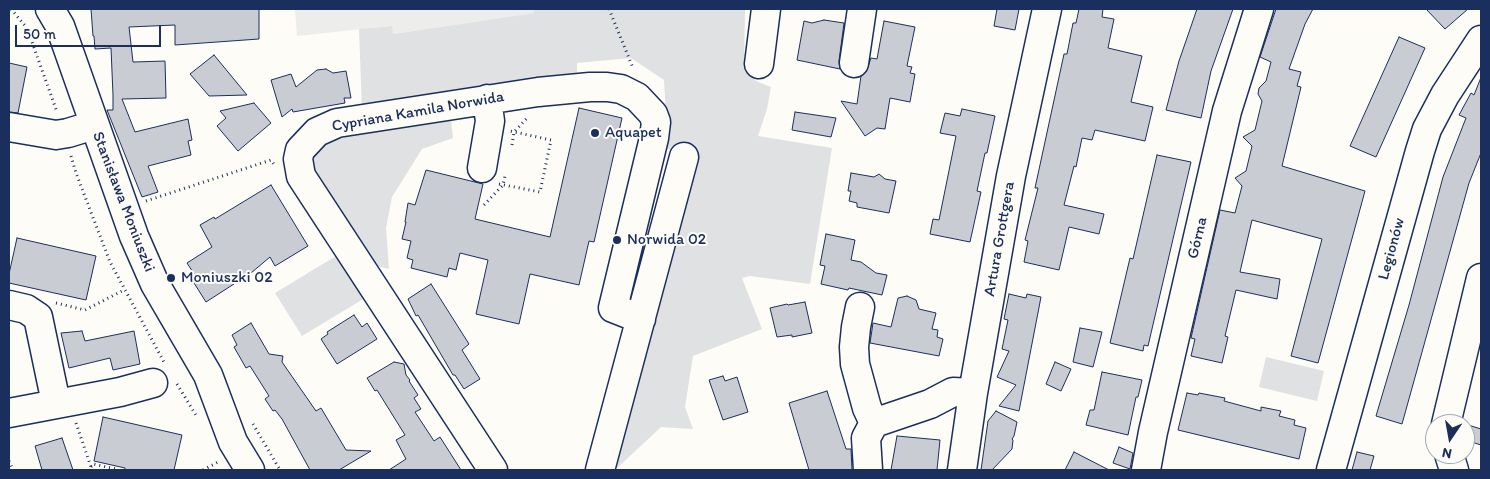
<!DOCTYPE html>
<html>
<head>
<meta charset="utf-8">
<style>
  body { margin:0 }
  #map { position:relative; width:1490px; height:479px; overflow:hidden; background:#fdfcf7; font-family:Itim,sans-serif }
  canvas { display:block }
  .frame { position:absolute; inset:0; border:10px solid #1b2f5e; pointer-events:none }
  .north { position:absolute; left:1425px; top:414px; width:50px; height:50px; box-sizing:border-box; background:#fdfcf7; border:1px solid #a3aaba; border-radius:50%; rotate:192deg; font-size:14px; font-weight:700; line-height:20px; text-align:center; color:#1b2f5e }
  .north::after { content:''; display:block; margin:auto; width:18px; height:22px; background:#1b2f5e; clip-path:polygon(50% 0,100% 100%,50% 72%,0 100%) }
  .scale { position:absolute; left:15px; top:25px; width:146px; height:22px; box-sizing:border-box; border:2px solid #1b2f5e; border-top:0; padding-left:6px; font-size:15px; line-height:18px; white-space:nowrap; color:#1b2f5e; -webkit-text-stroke:4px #fdfcf7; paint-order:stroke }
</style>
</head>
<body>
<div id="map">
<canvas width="1490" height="479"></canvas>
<div class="frame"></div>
<div class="north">N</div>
<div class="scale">50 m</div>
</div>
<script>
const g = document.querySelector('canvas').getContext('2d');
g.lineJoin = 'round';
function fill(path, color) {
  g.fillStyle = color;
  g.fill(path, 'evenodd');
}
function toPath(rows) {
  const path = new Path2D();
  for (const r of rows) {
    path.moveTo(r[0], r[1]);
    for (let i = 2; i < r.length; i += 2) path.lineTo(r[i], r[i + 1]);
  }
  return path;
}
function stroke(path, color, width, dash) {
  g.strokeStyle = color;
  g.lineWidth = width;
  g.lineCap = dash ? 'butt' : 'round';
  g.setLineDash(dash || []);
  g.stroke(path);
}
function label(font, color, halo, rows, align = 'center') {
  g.font = font + ' Itim,sans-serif';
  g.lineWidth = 4;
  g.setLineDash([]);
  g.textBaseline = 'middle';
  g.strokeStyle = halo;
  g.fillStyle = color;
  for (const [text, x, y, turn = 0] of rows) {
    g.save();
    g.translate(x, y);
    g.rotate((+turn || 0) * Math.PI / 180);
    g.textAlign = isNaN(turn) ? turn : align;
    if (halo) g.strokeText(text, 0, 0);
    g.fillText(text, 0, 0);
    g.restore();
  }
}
const built = toPath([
  [295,9,534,9,535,13,393,34,391,26,297,36]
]);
const green = toPath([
  [534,9,745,9,744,67,756,81,771,87,767,109,758,136,832,148,810,284,750,276,742,278,762,329,693,356,685,407,693,429,661,427,615,470,611,470,697,159,668,149,664,80,631,58,577,63,577,75,565,75,362,110,359,29,392,26,393,34,534,13],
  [450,110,453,138,422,149,392,197,386,228,389,269,369,264,314,184,309,160,328,132],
  [336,256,365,298,302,336,275,293],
  [1266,357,1324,371,1317,401,1259,387]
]);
const building = toPath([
  [91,9,259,9,259,39,175,45,175,25,129,27,133,62,165,61,166,98,122,99,135,132,188,119,192,140,188,141,191,155,148,166,158,192,142,197,107,110,113,110,113,95,111,48,95,49,94,36,93,36,91,9],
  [997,9,1019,9,1015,30,994,26,997,9],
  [1079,9,1103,9,1102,17,1114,19,1108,48,1142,56,1131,102,1153,107,1145,141,1095,130,1092,140,1082,138,1076,167,1074,166,1064,205,1104,214,1099,234,1069,227,1059,270,1024,262,1028,241,1025,240,1038,188,1035,188,1064,54,1067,54,1073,23,1076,23,1079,9],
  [1197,9,1233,9,1211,71,1201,118,1166,110,1179,61,1197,9],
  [1276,9,1313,9,1305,24,1289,69,1301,72,1297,86,1301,87,1282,166,1365,191,1318,363,1291,356,1322,239,1252,220,1240,272,1280,279,1277,299,1236,290,1225,336,1228,337,1222,363,1191,356,1195,339,1191,338,1220,210,1235,213,1242,186,1235,178,1246,171,1252,146,1243,137,1255,130,1262,101,1258,94,1259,88,1266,81,1271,62,1260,57,1276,9],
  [1426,9,1468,9,1445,29,1426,9],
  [824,20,844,23,839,61,840,69,797,60,804,21,812,23,824,20],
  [884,21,915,27,907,66,912,67,910,73,915,74,910,102,890,98,885,129,877,128,865,136,841,101,857,104,861,76,866,72,871,58,877,59,884,21],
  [1399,37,1425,48,1376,157,1350,146,1399,37],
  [214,55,247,95,209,96,190,74,214,55],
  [9,63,27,67,18,113,9,112,9,63],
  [326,69,333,73,346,71,351,98,344,98,345,103,293,112,292,109,282,117,271,80,291,74,296,87,317,70,326,69],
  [1480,80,1481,81,1481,153,1469,183,1402,424,1376,416,1409,305,1443,177,1466,118,1459,115,1471,93,1474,95,1480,80],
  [254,103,271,123,238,151,217,126,226,118,220,111,254,103],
  [579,108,622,118,594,242,589,241,579,285,530,274,519,324,476,314,488,260,460,253,456,270,449,268,447,277,411,268,413,260,407,258,411,241,402,239,406,222,405,222,408,203,415,205,426,170,483,184,475,219,550,237,579,108],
  [962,109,995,116,987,153,985,153,977,191,981,192,970,242,930,234,933,219,939,220,956,136,940,133,945,113,960,116,962,109],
  [795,112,836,118,831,137,792,130,795,112],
  [1157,155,1191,162,1148,346,1144,345,1143,351,1110,343,1130,258,1133,259,1157,155],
  [851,173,874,177,879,174,885,179,896,181,889,213,857,207,857,203,849,201,851,191,848,191,851,173],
  [271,185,308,246,275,266,270,257,251,273,206,302,194,283,198,280,187,263,212,247,200,225,214,217,215,219,271,185],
  [826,234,855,240,851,260,861,262,876,273,887,275,882,295,849,288,848,290,821,284,825,266,820,265,826,234],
  [17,238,96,256,86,300,9,283,9,274,17,238],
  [431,284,469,344,462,350,480,379,464,389,455,375,453,375,418,315,416,316,408,299,431,284],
  [1009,294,1026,298,1027,294,1041,297,1019,411,999,406,1016,385,997,377,1009,351,1002,349,1008,320,1004,319,1009,294],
  [907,296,916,300,919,309,936,313,932,329,938,330,937,337,943,339,939,356,870,343,873,323,891,327,898,298,907,296],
  [805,302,812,333,792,337,792,335,777,337,770,308,787,304,788,305,805,302],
  [354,315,362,327,367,323,377,339,337,364,321,339,328,334,327,332,354,315],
  [251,323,269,354,283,356,282,362,316,411,321,408,346,450,371,451,339,470,310,470,282,419,275,410,273,411,265,399,269,396,250,366,246,368,234,347,237,345,232,335,251,323],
  [1080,328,1102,332,1093,367,1073,362,1080,328],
  [82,331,85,341,134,331,140,364,113,370,110,358,69,368,61,333,82,331],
  [394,362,404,364,406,375,410,380,409,381,418,395,414,398,421,409,415,412,434,441,440,437,461,470,389,470,406,459,396,440,405,435,377,390,375,391,367,378,394,362],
  [1055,362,1071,369,1061,391,1046,384,1055,362],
  [1102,372,1142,380,1138,397,1136,397,1128,435,1086,425,1090,410,1094,410,1102,372],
  [723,376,725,381,737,377,748,412,723,420,709,380,723,376],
  [827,391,846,449,851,449,852,470,809,470,789,403,827,391],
  [1187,393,1198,395,1199,393,1225,398,1224,401,1261,411,1261,407,1281,411,1279,416,1295,420,1294,425,1306,428,1299,459,1178,430,1187,393],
  [996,411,1017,422,1014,436,1012,439,1013,440,1012,449,992,470,981,470,988,421,996,411],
  [103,417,182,435,174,470,125,470,125,468,94,461,103,417],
  [1465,424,1481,429,1481,445,1465,440,1465,424],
  [897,436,940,440,937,470,891,470,897,436],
  [62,438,73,470,42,470,35,446,62,438],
  [1119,447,1133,453,1130,469,1113,463,1119,447],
  [1074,452,1109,470,1065,470,1074,452],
  [1357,452,1374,456,1370,470,1352,470,1357,452]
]);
const path = toPath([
  [11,9,27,28,57,112],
  [609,9,633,68],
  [512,145,514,132,528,117],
  [71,156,76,173,110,262,165,364],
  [499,184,540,192,551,140,510,131],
  [146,201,271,160,275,166],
  [484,205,503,185,505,176],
  [56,303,85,310,124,290],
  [177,384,197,417],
  [76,423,92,470],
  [253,424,280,470],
  [9,461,13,470],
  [91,467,93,464,116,469,116,470],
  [203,470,220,461]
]);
const minor = toPath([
  [50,9,60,26,134,236,155,284,208,375,233,442,250,470],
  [854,63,862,9],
  [759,64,766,9],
  [9,127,56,135,68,133,94,125],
  [482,168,490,121,487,99],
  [9,305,26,309,38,317,56,403],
  [860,307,856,327,854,347,855,364,867,408,874,423,930,404,953,392,973,393],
  [9,413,120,392,153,383],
  [1446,424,1481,278],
  [1449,454,1454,470],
  [493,470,301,176,298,159,300,150,317,132,337,123,538,92,590,87,607,87,621,89,637,97,653,114,656,122,654,138,613,308,641,319],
  [600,470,684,157],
  [868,470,866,438,874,423],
  [962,470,973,393,1011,176,1047,9],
  [1146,470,1153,432,1227,111,1259,9],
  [1331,470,1420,151,1427,129,1445,95,1481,40]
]);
const markers = [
  [595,133,5,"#1b2f5e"],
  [617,240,5,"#1b2f5e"],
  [171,278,5,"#1b2f5e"]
];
const streetNames = [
  ["Cypriana Kamila Norwida",418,112,-10],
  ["Stanisława Moniuszki",123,202,69],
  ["Górna",1198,238,-77],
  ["Artura Grottgera",1000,239,-80],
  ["Legionów",1392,249,-75]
];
const poiNames = [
  ["Aquapet",605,133],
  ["Norwida 02",627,240],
  ["Moniuszki 02",181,278]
];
fill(built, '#edeeec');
fill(green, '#e0e1e3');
fill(building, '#c9ccd3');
stroke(building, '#1b2f5e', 1);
stroke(minor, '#1b2f5e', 31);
stroke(path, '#1b2f5e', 3, [1, 4]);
stroke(minor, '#fdfcf7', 28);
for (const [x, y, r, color] of markers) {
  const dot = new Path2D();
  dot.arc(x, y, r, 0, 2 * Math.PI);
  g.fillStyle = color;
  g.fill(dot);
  stroke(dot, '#fdfcf7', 2);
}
label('16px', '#1b2f5e', '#fdfcf7', streetNames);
label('16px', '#1b2f5e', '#fdfcf7', poiNames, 'left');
</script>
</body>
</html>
